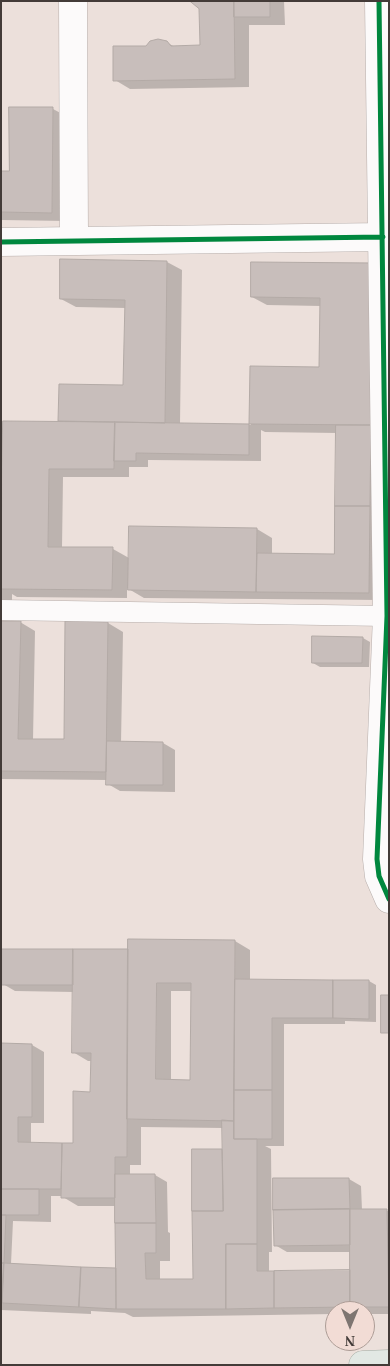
<!DOCTYPE html>
<html>
<head>
<meta charset="utf-8">
<style>
  body { margin:0 }
  #map { position:relative; width:390px; height:1366px; overflow:hidden; background:#ece0db; font-family:Georgia,serif }
  canvas { display:block }
  .frame { position:absolute; inset:0; border:2px solid #433b38; pointer-events:none }
  .north { position:absolute; left:325px; top:1301px; width:50px; height:50px; box-sizing:border-box; background:#f2dcd5; border:1px solid #ac9c96; border-radius:50%; rotate:180deg; font-size:14px; font-weight:700; line-height:20px; text-align:center; color:#433b38 }
  .north::after { content:''; display:block; margin:auto; width:18px; height:22px; background:#7e7571; clip-path:polygon(50% 0,100% 100%,50% 72%,0 100%) }
</style>
</head>
<body>
<div id="map">
<canvas width="390" height="1366"></canvas>
<div class="frame"></div>
<div class="north">N</div>
</div>
<script>
const c = document.querySelector('canvas').getContext('2d');
c.lineJoin = 'round';
function paint(path, color) {
  c.fillStyle = color;
  c.fill(path, 'evenodd');
}
function strokePath(path, color, width, dash) {
  c.strokeStyle = color;
  c.lineWidth = width;
  c.lineCap = dash ? 'butt' : 'round';
  c.setLineDash(dash || []);
  c.stroke(path);
}
paint(new Path2D(`
  M191 1H284L285 25H249V87L130 89 115 80 146 47 166 42 175 47H201V9Z
  M11 109H53L68 117 66 221 1 220V172H10Z
  M167 262 182 270 180 424 251 425V367L321 368V306L267 305 252 297 373 265 381 600 144 598 127 588V598L17 597 12 594V601H1V565L2 566 60 423V385L124 386 126 308 76 307 61 299ZM261 430 265 432 337 433 335 555 272 554V538L257 529 130 527 129 558 113 549 62 548 63 477H129V467H148V460L261 461Z
  M1 622H20L35 631 33 740 65 741 67 623H108L123 632 121 743H163L175 750V792L120 791 108 784V780L1 779Z
  M363 638 370 642 369 667H320L313 663Z
  M235 941 250 950V981H369L376 985V1022L345 1021V1024H284V1146H265L271 1149 272 1252H269V1272L351 1271V1252H287L275 1245 349 1179 361 1186 362 1210 389 1211V1314H365V1311H335V1314L133 1317 125 1313 91 1311V1314L1 1310V1045H32L44 1052V1123H31V1143L74 1144 91 1093 92 1061H88L73 1052 74 992 15 991 3 984 129 951ZM171 991H192L191 1081H171ZM141 1127 223 1128V1152L222 1151 194 1280H160V1261H170V1233L168 1232 167 1182 155 1175H130V1165H141ZM51 1196H63V1197L78 1206H117L116 1269 11 1264 13 1221 51 1222Z`), '#0003');
const building = new Path2D(`
  M190 1H234L235 79 113 81V46H146L150 41 158 39 167 41 171 46 200 45 199 9Z
  M234 1H270V17H234Z
  M9 107H53L52 213 1 212V171H9Z
  M60 259 167 261 165 423 58 421 59 384 123 385 125 300 60 299Z
  M251 262 374 263 371 425 249 424 250 366 319 367 320 298 251 297Z
  M3 421 115 422 114 469H49L48 547H113L112 590 1 589Z
  M115 422 249 424V455L136 453V461H114Z
  M336 425H371L370 506H335Z
  M335 506H370L369 593 256 592 257 553 334 554Z
  M129 526 257 528 256 592 128 590Z
  M1 621H21L18 739H64L65 621 108 622 106 772 1 771Z
  M312 636 363 637 362 663H312Z
  M107 741 163 742V785H106Z
  M128 939 235 940 234 1121 127 1119ZM157 983H191L190 1080 156 1079Z
  M2 949H73V985H2Z
  M73 949H128L127 1157H115V1198H61L62 1143H73V1091L90 1092 91 1053H72Z
  M235 979 333 980V1018H272V1090H234Z
  M333 980H369V1019L333 1018Z
  M381 995H389V1033H381Z
  M1 1043 32 1044V1117H18V1142L62 1143 61 1189H1Z
  M234 1090H272V1139H234Z
  M222 1120 234 1121V1139H257V1244H226V1309H116L115 1223H156V1253H145L146 1279H193L192 1211H223Z
  M192 1149H222L223 1211H192Z
  M115 1174H155L156 1223H115Z
  M273 1178H349L350 1209 273 1210Z
  M1 1189H39V1215H1Z
  M350 1209V1245L274 1246 273 1210Z
  M350 1209H387L389 1307H350Z
  M1 1215H6L4 1263H1Z
  M226 1244H257V1271H274V1308L226 1309Z
  M1 1263H4L2 1303H1Z
  M4 1263 81 1267 79 1307 2 1303Z
  M81 1267 116 1268V1309L79 1307Z
  M350 1270V1307L274 1308V1271Z`);
paint(building, '#c8bebb');
strokePath(building, '#b3aaa6', 1);
const service = new Path2D(`
  M1 610 387 616`);
const minor = new Path2D(`
  M73 1 74 241
  M379 1 387 616 377 859 379 876 389 899
  M1 242 383 237`);
const primary = new Path2D(`
  M363 1365 389 1364`);
strokePath(service, '#b7aeab', 21);
strokePath(minor, '#b7aeab', 29);
strokePath(primary, '#a3aba3', 29);
strokePath(service, '#fcfafa', 20);
strokePath(minor, '#fcfafa', 28);
strokePath(primary, '#e2e8e4', 28);
strokePath(new Path2D(`
  M379 1 387 616 377 859 379 876 389 899
  M1 242 383 237`), '#00873e', 5);
</script>
</body>
</html>
